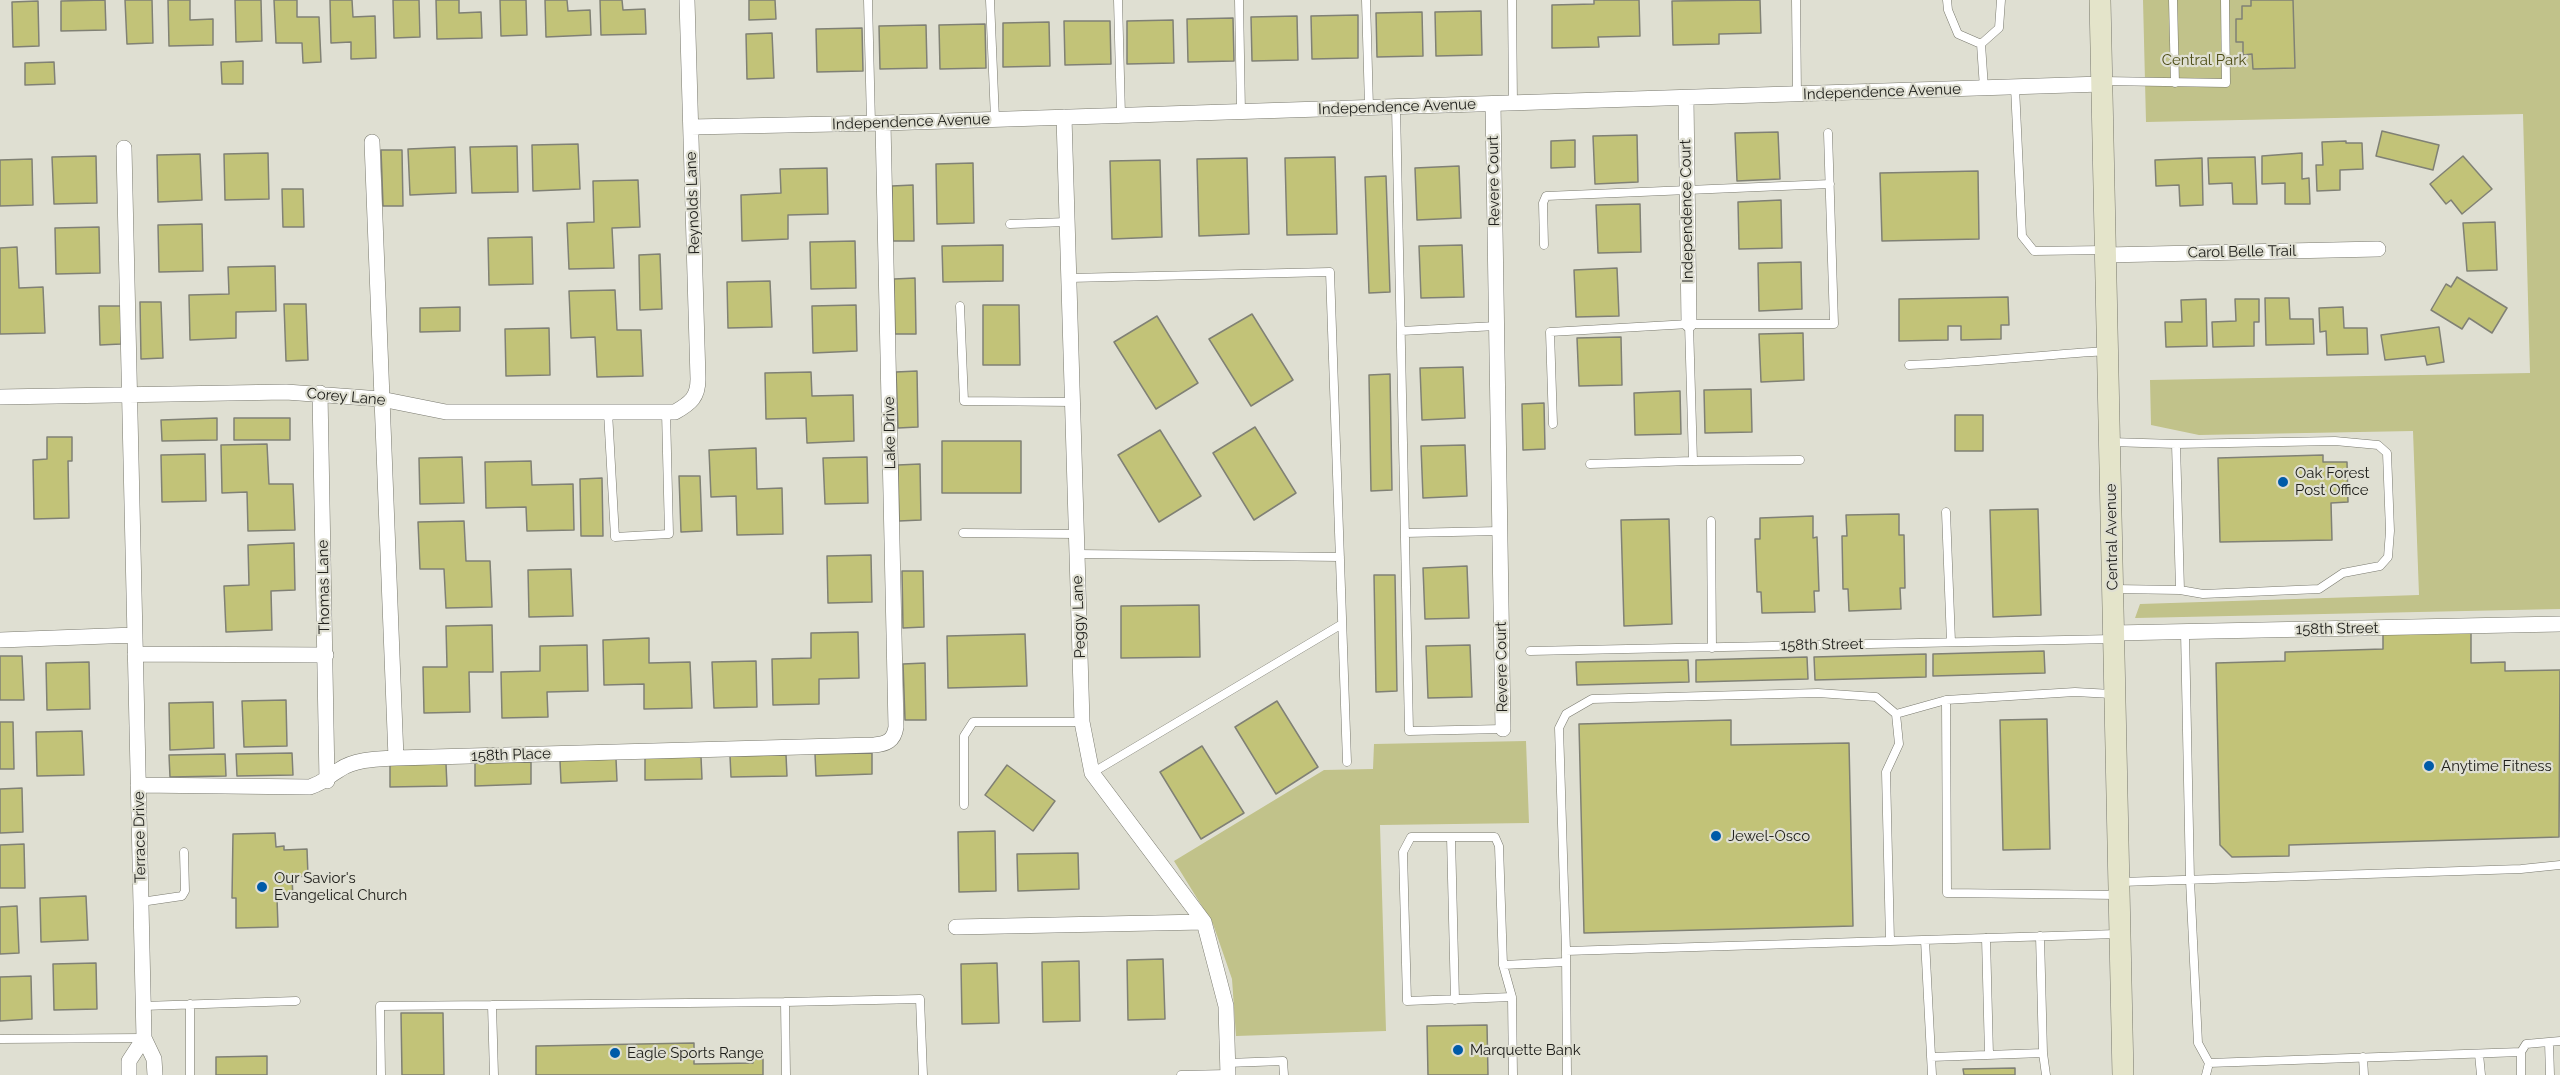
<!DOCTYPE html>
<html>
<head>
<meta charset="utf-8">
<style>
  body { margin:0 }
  canvas { display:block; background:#dfdfd2 }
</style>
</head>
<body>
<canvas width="2560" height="1075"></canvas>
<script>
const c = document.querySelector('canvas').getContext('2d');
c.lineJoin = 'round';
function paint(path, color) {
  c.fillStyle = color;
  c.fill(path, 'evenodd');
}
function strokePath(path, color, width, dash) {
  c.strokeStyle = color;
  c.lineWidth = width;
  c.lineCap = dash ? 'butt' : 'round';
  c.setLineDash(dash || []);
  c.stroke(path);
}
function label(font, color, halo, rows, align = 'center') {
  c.font = font + ' Raleway,sans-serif';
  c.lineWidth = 4.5;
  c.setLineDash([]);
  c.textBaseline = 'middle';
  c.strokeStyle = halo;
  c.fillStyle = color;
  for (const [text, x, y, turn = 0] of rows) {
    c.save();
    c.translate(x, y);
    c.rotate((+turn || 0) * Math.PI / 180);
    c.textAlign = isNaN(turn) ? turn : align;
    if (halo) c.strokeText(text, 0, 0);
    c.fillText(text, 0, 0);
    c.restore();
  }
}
paint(new Path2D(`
  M2143 0H2560V609L2135 618 2140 604 2419 595 2413 431 2199 435 2151 425 2150 380 2530 373 2523 114 2146 122Z
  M1526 741 1529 823 1380 825 1386 1031 1236 1036 1232 979 1213 924 1174 861 1324 770 1373 769 1374 744Z`), '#c1c28a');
const building = new Path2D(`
  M105 0 106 30 61 31V1Z
  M125 0H152L153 43 127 44Z
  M168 0H190V20L213 19V45L169 46Z
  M235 0H261L262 41 236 42Z
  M274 0H297V17H319L321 62 303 63 302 43H276Z
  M330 0H352L353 17 375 16 376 58 351 59V42L331 43Z
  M393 0H419L420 37 394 38Z
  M436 0H459V13L481 12 482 38 437 39Z
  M500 0H526L527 35 501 36Z
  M545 0H567L568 11 590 10 591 35 546 37Z
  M600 0H622L623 10 645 9 646 34 601 35Z
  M749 0H775L776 19 749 20Z
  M1594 0H1639L1640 36 1598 37 1599 47 1552 48V5L1594 4Z
  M1760 0 1761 33 1719 34V44L1673 45 1672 1Z
  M2251 0H2293L2295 68 2253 69 2252 54 2243 55V42H2236V19H2242V6H2251Z
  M38 1 39 46 13 47 12 2Z
  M1481 11 1482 55 1436 56 1435 12Z
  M1422 12 1423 56 1377 57 1376 13Z
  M1358 15V58L1312 59 1311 16Z
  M1297 16 1298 60 1252 61 1251 17Z
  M1233 18 1234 61 1188 62 1187 19Z
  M1173 20 1174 63 1127 64V21Z
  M1064 21H1110L1111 64 1065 65Z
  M1049 22 1050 66 1003 67V23Z
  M985 24 986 68 940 69 939 25Z
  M926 25 927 68 880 69 879 26Z
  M862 28 863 71 817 72 816 29Z
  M772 33 774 78 747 79 746 34Z
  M243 61V84H222L221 62Z
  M54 62 55 84 25 85V63Z
  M2382 131 2439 145 2433 170 2376 156Z
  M1778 132 1780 179 1737 181 1735 133Z
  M1637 135 1638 182 1595 184 1593 136Z
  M1575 140V167L1551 168V141Z
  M2346 141V143H2362L2363 169 2340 170V190L2317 191 2316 165H2323L2322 142Z
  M578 144 580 189 533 191 532 145Z
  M517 146 518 192 472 193 470 147Z
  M455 147 456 193 410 195 408 149Z
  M381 150H402L403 206H383Z
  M268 153 269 199 225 200 224 154Z
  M2302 153V179L2309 178 2310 204H2285V183L2262 184V156Z
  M200 154 202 200 158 202 157 155Z
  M96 156 97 203 54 204 52 157Z
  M2463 156 2492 189 2462 214 2451 200 2446 204 2430 184Z
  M1335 157 1337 234 1287 235 1285 158Z
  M2255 157 2257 204H2233L2232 183 2209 184 2208 158Z
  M1247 158 1249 234 1199 236 1197 159Z
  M2202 158 2203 205 2180 206 2179 185 2156 186 2155 160Z
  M32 159 33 205 0 206V160Z
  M1160 160 1162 237 1112 239 1110 161Z
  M973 163 974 223 937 224 936 164Z
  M1459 166 1461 218 1417 220 1415 168Z
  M827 168 828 214 788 215V239L742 241 741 195 781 193 780 169Z
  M1978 171 1979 239 1882 241 1880 173Z
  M1386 176 1390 292 1369 293 1365 177Z
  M638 180 640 227 612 228 614 268 569 269 567 223 594 222 593 181Z
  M913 185 914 241H893L892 186Z
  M282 189H303L304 227H283Z
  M1781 200 1782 248 1739 249 1738 202Z
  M1640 204 1641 252 1598 253 1596 205Z
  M2495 222 2497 270 2467 271 2463 223Z
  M202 224 203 271 159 272 158 225Z
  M99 227 100 273 56 274 55 228Z
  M532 237 533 284 489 285 488 238Z
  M855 241 856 288 811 289 810 242Z
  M1003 245V281L943 282 942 246Z
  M1462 245 1464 297 1421 298 1419 246Z
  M17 247 19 288 43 287 45 333 0 334V248Z
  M660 254 662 309 640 310 639 255Z
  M1801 262 1802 309 1759 311 1758 263Z
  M275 266 276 311 236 312V338L190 340 189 295 229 294 228 267Z
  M1617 268 1619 316 1576 317 1574 270Z
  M2457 277 2507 308 2492 333 2469 318 2462 329 2431 310 2446 284 2451 287Z
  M915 278 916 334H895L894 279Z
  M770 281 772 327 728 328 727 282Z
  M615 290 617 330H641L643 376 597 377 595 337 571 338 569 291Z
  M2008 297 2009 325H2001V339L1961 340V326H1948V340L1899 341V299Z
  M2265 298H2289L2290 319H2313L2314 344 2266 345Z
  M2206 299 2207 346 2166 347 2165 322H2182L2181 300Z
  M2235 299H2259V322H2254V346L2213 347 2212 322 2236 321Z
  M140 302H161L163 358 141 359Z
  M284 304H306L308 360 286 361Z
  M856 305 857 351 813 353 812 306Z
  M983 305H1019L1020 365H983Z
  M99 306H121V344L100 345Z
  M460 307V331L420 332V308Z
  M2343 307 2344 328H2367L2368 354 2327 355 2326 331 2320 332 2319 308Z
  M1252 314 1293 380 1251 406 1209 339Z
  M1157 316 1198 383 1156 409 1114 342Z
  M2439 327 2444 362 2427 365 2425 356 2385 360 2381 335Z
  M549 328 550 375 506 376 505 329Z
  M1803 333 1804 380 1761 382 1759 334Z
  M1621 337 1622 385 1579 386 1577 338Z
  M1463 367 1465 418 1422 420 1420 368Z
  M917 371 918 427 898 428 896 372Z
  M811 372 812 396 853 395 854 441 807 443 806 418 766 419 765 373Z
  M1390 374 1392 490 1371 491 1369 375Z
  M1751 389 1752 432 1705 433 1704 390Z
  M1680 391 1681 434 1635 435 1634 393Z
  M1544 403 1545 449 1523 450 1522 404Z
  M1955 415H1983V451H1955Z
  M217 418V440L162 441 161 420Z
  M234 418H290V440H234Z
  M1255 427 1296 493 1254 520 1213 453Z
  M1160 430 1201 496 1159 522 1118 455Z
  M47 437H72V461H68L69 518 34 519 33 460 47 459Z
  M942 441H1021V493H942Z
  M267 444 269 484H293L295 530 248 531 247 492 222 493 221 445Z
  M1465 445 1467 496 1423 498 1421 446Z
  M756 448 757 489 782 488 783 534 737 535 736 496 711 497 709 450Z
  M205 454 206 501 162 502 161 455Z
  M2323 455V462H2347L2348 502 2331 503 2332 540 2220 542 2218 458Z
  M462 457 464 503 420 504 419 458Z
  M867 457 868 503 825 504 823 458Z
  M531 461 532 485 573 484 574 530 527 531 526 507 486 508 485 462Z
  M920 464 921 520 899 521 898 465Z
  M679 476H700L702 531 681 532Z
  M602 478 603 536H581L580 479Z
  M2038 509 2041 615 1993 617 1990 510Z
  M1899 514V535H1904L1905 588H1900L1901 609 1849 611 1848 589H1843L1842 536H1847L1846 515Z
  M1813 516V538L1817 537 1819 591H1814L1815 612 1762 613 1761 592H1757L1755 539H1760V518Z
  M1669 519 1672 624 1624 626 1621 520Z
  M464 521 466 561H490L492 607 446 608 444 569H420L418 522Z
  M294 543 295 590 271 591 272 630 226 632 224 586 249 585 248 545Z
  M871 555 872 602 828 603 827 556Z
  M1467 566 1469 618 1425 619 1423 568Z
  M571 569 573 616 529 617 528 570Z
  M902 571H923L924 627 903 628Z
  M1374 575H1395L1397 691 1376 692Z
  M1199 605 1200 657 1121 658V606Z
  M492 625 493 672H469L470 712 424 713 423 667H447L446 626Z
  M2471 631V663L2505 662V671L2560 670 2559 837 2289 845V856L2232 857 2220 845 2216 663 2285 661V652L2383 649V633Z
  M858 632 859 678 819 679V704L773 705 772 659 811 658V633Z
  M1025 634 1027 686 948 688 947 636Z
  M649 638V663L690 662 692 708 644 709V684L604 685 603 640Z
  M587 645 588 691 547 692 548 717 502 718 501 672 540 671V646Z
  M1470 645 1472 697 1428 698 1426 646Z
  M2044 651 2045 673 1933 676V654Z
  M1926 654V677L1815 680 1814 657Z
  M0 656H22L24 700H0Z
  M1807 657 1808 679 1696 682V660Z
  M1688 660 1689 682 1577 685 1576 662Z
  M756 661 757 707 714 708 712 662Z
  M89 662 90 709 47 710 46 663Z
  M925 663 926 720H905L903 664Z
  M286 700 287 746 244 747 242 701Z
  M1277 701 1318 767 1276 794 1235 727Z
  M213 702 214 748 170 750 169 703Z
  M2047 719 2050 849 2003 850 2000 720Z
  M1731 720V745L1849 743 1853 926 1584 933 1579 724Z
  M0 722H13L14 769H0Z
  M82 731 84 775 37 776 36 732Z
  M1202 746 1244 813 1201 839 1160 772Z
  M292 753 293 775 237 776 236 754Z
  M872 753V774L816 776 815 754Z
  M225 754 226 776 170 777 169 755Z
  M786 755 787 776 731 777 730 756Z
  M701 757 702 779 645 780V758Z
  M616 759 617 781 561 783 560 761Z
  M531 762V784L475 786V763Z
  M446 764 447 786 390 787V765Z
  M1007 765 1055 801 1033 831 985 795Z
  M22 788 23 832 0 833V789Z
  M995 831 996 891 959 892 958 832Z
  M275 833 276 847 284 846V850L307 849 308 876 292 877 293 898H277L278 927 236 928V898H232L233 834Z
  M24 844 25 888H0V845Z
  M1078 853 1079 889 1018 891 1017 854Z
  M86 896 88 940 41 942 40 898Z
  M17 906 19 953 0 954V907Z
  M1163 959 1165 1019 1128 1020 1127 960Z
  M1079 961 1080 1021 1043 1022 1042 962Z
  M96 963 97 1009 54 1010 53 964Z
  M997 963 999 1023 962 1024 961 964Z
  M31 976 32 1019 0 1021V977Z
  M401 1013H443L444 1075H402Z
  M1487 1025 1488 1075H1428L1427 1026Z
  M694 1043V1064L753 1063V1059H763V1075H536V1046Z
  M267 1056V1075H216V1057Z
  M2015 1068V1075H1964L1963 1069Z`);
paint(building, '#c2c378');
strokePath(building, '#808175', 1.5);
const lane = new Path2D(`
  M868 0 871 123
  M990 0 995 119
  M1118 0 1121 115
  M1239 0 1241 112
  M1366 0 1369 107
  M1512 0 1513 103
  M1796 0 1797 94
  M1947 0 1948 10 1958 34 1981 44
  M2173 0 2175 83
  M1981 44 1999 28 2001 0
  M1981 44 1984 88
  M2103 81 2226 83 2225 0
  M2015 87 2022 236 2034 251 2105 250
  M1396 107 1409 731 1503 729
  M1010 224 1067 222
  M1544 245 1543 203 1546 196 1830 184
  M1069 278 1330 272 1347 762
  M960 306 964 401 1073 402
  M1401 331 1496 326
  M1909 365C1976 363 2041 355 2107 351
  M608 412 615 537 669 534 666 412
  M1553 424 1550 332 1689 324H1834L1828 133
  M2110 442 2176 444 2335 441 2378 445 2387 453 2390 531 2388 557 2380 566 2343 573 2319 589 2203 594 2180 590 2114 589
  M2176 444 2180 590
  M1693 461 1800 460
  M1590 464 1693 461 1689 324
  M1946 512 1951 642
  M1711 521 1712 648
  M963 533 1076 534
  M1405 533 1500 531
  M1077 554 1340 557
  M2185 632 2190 880 2198 1043 2209 1063
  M1530 651 2113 639
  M2112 694 2075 692 1946 700 1947 893 2118 895
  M1896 714 1946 700
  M1092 773 1342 624
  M964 805V736L973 722H1082
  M1411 837H1495L1499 846 1503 965 1512 997 1407 1001 1403 852Z
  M1451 837 1455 1000
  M2121 882 2521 869 2560 865
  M141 902 182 896 185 891 184 852
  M2040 936 2043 1053
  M1986 938 1989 1055
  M1925 940 1932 1075
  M1566 951 1559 728 1566 714 1592 699 1818 693 1876 697 1896 714 1899 744 1886 772 1890 941
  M1503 965 1566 962
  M1512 997 1513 1075
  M785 1002 920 999 923 1075
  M190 1004V1075
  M143 1006 296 1001
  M0 1039 143 1038
  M2549 1042 2550 1075
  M2479 1054 2481 1075
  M1931 1057 2043 1053 2046 1075
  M2363 1057 2364 1075
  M1227 1063 1283 1061 1284 1075
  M381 1075 380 1006 492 1005
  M494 1075 492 1005 785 1002 786 1075
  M1181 1075 1228 1074
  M1567 1075 1566 951 2117 934
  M2206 1075 2209 1063 2521 1052
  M2521 1075V1052L2526 1044 2560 1041`);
const street = new Path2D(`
  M1686 98 1689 324
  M1493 104 1503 729
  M1064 117 1082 722 1092 773 1204 922 1226 1006 1228 1075
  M691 127 883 123 2102 84
  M372 142 396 758
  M124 148 144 1038 154 1059 155 1075
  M2106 255 2378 249
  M320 393 327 781
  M0 397 286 392 381 399 446 412H675C691 403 698 397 698 379L687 0
  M2114 633 2560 624
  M0 640 135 635
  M135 654 326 655
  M138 785 310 787C327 781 325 778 339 770 355 759 378 759 396 758L874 745C886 744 894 741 896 727L883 123
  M956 927 1204 922
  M129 1075V1061L144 1038`);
const secondary = new Path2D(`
  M2100 0 2123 1075`);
strokePath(lane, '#79796e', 9);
strokePath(street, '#79796e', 16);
strokePath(secondary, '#79796e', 22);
strokePath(lane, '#fff', 8);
strokePath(street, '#fff', 15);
strokePath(secondary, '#e4e4ca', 21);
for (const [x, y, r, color] of [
  [2283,482,6,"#005ba8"],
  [2429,766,6,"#005ba8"],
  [1716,836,6,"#005ba8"],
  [262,887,6,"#005ba8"],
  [1458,1050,6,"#005ba8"],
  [615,1053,6,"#005ba8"]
]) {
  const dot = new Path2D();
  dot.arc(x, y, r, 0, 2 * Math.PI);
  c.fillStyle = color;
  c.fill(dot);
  strokePath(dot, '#dfdfd2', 2);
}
label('15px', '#4d4d15', '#dfdfd2', [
  ["Central Park",2204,60]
]);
label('15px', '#20201c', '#dfdfd2', [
  ["Independence Avenue",1882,92,-2],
  ["Independence Avenue",1397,107,-2],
  ["Independence Avenue",911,122,-2],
  ["Revere Court",1494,181,-91],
  ["Reynolds Lane",693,203,-92],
  ["Independence Court",1687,211,-91],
  ["Carol Belle Trail",2242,252,-1],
  ["Corey Lane",346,397,5],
  ["Lake Drive",890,433,-91],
  ["Central Avenue",2112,537,-91],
  ["Thomas Lane",324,587,-91],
  ["Peggy Lane",1079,617,-92],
  ["158th Street",2337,629,-1],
  ["158th Street",1822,645,-1],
  ["Revere Court",1502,667,-91],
  ["158th Place",511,755,-2],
  ["Terrace Drive",140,837,-91]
]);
label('15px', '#20201c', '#dfdfd2', [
  ["Oak Forest",2295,473],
  ["Post Office",2295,490],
  ["Anytime Fitness",2441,766],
  ["Jewel-Osco",1728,836],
  ["Our Savior's",274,878],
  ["Evangelical Church",274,895],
  ["Marquette Bank",1470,1050],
  ["Eagle Sports Range",627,1053]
], 'left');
</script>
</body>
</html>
